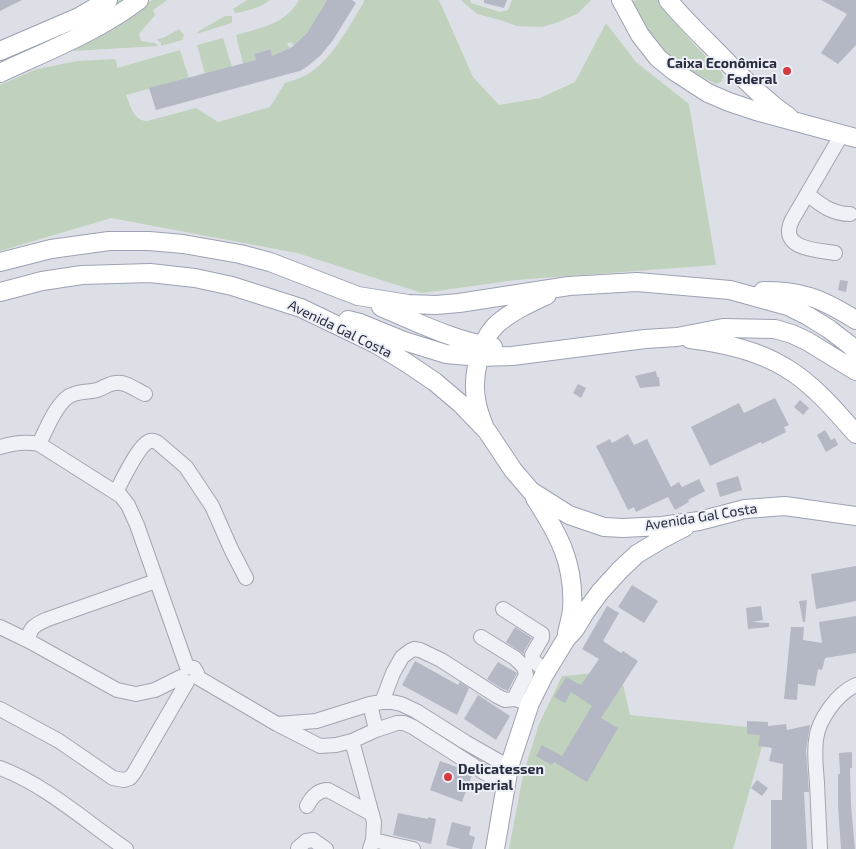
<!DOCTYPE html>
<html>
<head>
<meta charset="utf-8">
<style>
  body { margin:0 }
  canvas { display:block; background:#dddfe7 }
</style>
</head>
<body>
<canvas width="856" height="849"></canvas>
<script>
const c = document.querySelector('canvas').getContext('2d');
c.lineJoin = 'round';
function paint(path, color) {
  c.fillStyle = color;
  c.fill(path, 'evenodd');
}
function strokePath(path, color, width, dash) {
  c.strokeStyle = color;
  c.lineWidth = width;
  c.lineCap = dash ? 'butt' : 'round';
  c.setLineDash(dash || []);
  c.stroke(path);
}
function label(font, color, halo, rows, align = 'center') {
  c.font = font + ' "Exo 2",sans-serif';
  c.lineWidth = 4;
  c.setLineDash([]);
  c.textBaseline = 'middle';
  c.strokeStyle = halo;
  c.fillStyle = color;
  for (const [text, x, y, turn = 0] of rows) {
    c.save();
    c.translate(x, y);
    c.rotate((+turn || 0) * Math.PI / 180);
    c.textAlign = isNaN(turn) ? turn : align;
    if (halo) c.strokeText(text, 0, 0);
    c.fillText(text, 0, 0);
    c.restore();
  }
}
paint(new Path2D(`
  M116 0H127L108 13 0 66V55Z
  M152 0H167L153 10 155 15 139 34 141 41 155 43 159 46 72 51 114 29Z
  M247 0H270C260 8 248 11 235 13L233 9Z
  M299 0H327L307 33 294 45 290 42 287 44 290 48 272 56 269 49 254 54 256 60 243 64 236 35C260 28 286 24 299 0Z
  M364 0H439L473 77 499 105 540 98 575 82 606 23 636 62 689 104 716 265 516 280 422 293 297 253 111 218 0 251V85L37 69 77 61 115 59 117 64V68L180 50 189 78 126 95C130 105 134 121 147 121L196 108 218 122 270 107 285 83C290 81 296 80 300 78 329 66 347 29 363 4Z
  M461 0H470L471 3 500 12 508 10 512 0H591L577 14 556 23 542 27 517 26 500 20 477 14Z
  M639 0H658C677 27 699 50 722 73L723 77 721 82 716 84 676 63 661 52 628 2Z
  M225 16H232V23L196 34 199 31Z
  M179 29 184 35 182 40 161 46V43L157 40 158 39 165 37Z
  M223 38 232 67 205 74 197 45Z
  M620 671 630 715 767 729 733 849H509L523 775 539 724 562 676Z`), '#c0d2bd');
paint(new Path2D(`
  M0 0H22L0 11Z
  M327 0H352L356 3 333 40 321 55 308 66 300 71 292 73 156 110 149 88 256 60 254 54 270 49 272 56 281 52 292 47 307 33Z
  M484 0H507L504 8 484 3Z
  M821 0H856V45L838 64 821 53 847 14Z
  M840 280 848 281 846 292 838 290Z
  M656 371 657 377H659L660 386 640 388 635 376Z
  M578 384 586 388 581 398 573 393Z
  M775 398 789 425 784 427 786 432 762 444 761 442 710 466 691 427 739 403 744 413Z
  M800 400 809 408 803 415 794 407Z
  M825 430 831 440 835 438 838 445 826 452 817 435Z
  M628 434 634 445 647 439 671 487 679 482 682 487 699 479 705 491 688 500 689 502 675 510 668 497 636 512 634 507 628 510 596 446 610 439 612 443Z
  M738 476 742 490 720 497 716 483Z
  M856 566V601L816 609 811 574Z
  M632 585 658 601 644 623 618 607Z
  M807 600 805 622H803L799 601Z
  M607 606 619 613 603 641 621 653 623 651 638 661 601 718 618 728 587 782 554 762 552 765 536 756 542 745 562 756 592 706 571 692 565 703 554 697 566 677 581 685 599 659 582 649Z
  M761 606 763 620 752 622 769 623V627L748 629 746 608Z
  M856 616V653L825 658 822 670 818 669 815 686 798 684 797 700 784 699 791 627H804L803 640 822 643 819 622Z
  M515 627 532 638 524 651V654L506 642Z
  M415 661 458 685 460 682 469 688 457 715 402 685Z
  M498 662 517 673 508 691 501 688 487 679Z
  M478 695 510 716 496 740 464 719Z
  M747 721 768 722V726L786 724 787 730 810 725 806 750 809 792H804L807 849H771V800H782L783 764 769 761 772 748 758 746 760 735 747 734Z
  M852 752V768H850L851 805 855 849H841L838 806V774H840L839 753Z
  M440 761 465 770 472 775 462 802 430 790Z
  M757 780 768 788 762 796 751 788Z
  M398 813 428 819V817L436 819 431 844 393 835Z
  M452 822 471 827 469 835 475 837 472 849H461L446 845Z`), '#b4b8c4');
const minor = new Path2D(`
  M807 194C821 205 832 214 850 214
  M835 253C816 250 778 249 792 220L842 134
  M39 444C46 430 58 398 74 394 82 391 90 392 97 390 104 388 109 383 116 383 125 381 136 390 145 394
  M0 447C13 443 25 441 39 444L121 496 128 505 137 525 187 667
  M116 492C122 481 139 444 150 441 154 440 154 441 158 443L186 467 212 506 231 549 246 578
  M503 609 542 634V638L532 655C532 663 541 666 547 671
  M0 627 29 641 117 690 136 694 155 690 181 677
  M481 637 515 658 524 667 526 675 514 699 522 701
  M29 641C28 627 37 624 48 619L156 581
  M187 667 194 668 197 673V677L277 724 320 746 336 745 352 741 376 730 397 723H404L413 727 485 773 506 784
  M382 702 393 673 402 657 410 651 414 649 420 650 441 660 497 696 505 700 514 699
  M370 704 376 730
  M0 709 59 741 113 778 124 780 130 778 134 773 187 682
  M278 724 316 721 370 704 382 702H392L401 704 416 711 465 742 509 767
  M352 741 374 822 373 840 370 849
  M0 768C46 785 85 821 126 849
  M307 806C311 798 318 790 328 790L372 814
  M373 840 413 849
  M298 848 306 841 313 840 326 849
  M820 849C819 827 818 805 817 783 816 768 814 754 816 740 818 719 838 693 856 685`);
const major = new Path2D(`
  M621 0 640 35 658 58 674 71 708 93 729 102 756 111 856 138
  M668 0C687 23 709 43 729 64 748 83 767 102 789 117
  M0 51 79 17 108 0
  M0 73C47 51 97 32 139 0
  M0 262 51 249 109 241H149L183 244 240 254 270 262 358 296 408 304 436 305 459 303 569 286 637 282 730 290 788 306 808 316 829 329 851 346 856 352
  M763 291C777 291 793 292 806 296 821 299 843 312 856 320
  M0 292 42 281 82 275 150 273 195 278 232 286 301 308 376 344 407 363 435 382 461 404 487 431 513 470 531 491 569 515 604 527 623 528 662 526 699 521 745 509 785 506 856 516
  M381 307C416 322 455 341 493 347
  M348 320 360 323 404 341 446 354 480 357 512 356 645 339 677 337 723 328 775 329 792 334 807 341 856 371
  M690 339C723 343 757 350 786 368 813 384 835 410 856 434
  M484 426C481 418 478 411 477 404 471 380 479 341 497 324 512 311 530 303 547 295
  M535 498C559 535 575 564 572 610 571 617 569 625 567 633
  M495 849 509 767 530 703 544 675 566 639 575 629 586 611 600 592 620 570 637 554 662 539 685 527`);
strokePath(minor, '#a2a5b1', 16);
strokePath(major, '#9ca2b3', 20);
strokePath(minor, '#eff1f6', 14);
strokePath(major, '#fff', 18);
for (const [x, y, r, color] of [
  [787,71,5,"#d33b3f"],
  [448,777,5,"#d33b3f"]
]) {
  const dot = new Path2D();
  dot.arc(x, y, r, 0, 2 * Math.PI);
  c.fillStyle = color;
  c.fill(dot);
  strokePath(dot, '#eceff5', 2);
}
label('bold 14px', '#262b3e', '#eceff5', [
  ["Caixa Econômica",777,63],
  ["Federal",777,79],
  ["Delicatessen",458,769,"left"],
  ["Imperial",458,785,"left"]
], 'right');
label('14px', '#262b3e', '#eceff5', [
  ["Avenida Gal Costa",340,329,26],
  ["Avenida Gal Costa",701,517,-9]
]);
</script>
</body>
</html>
